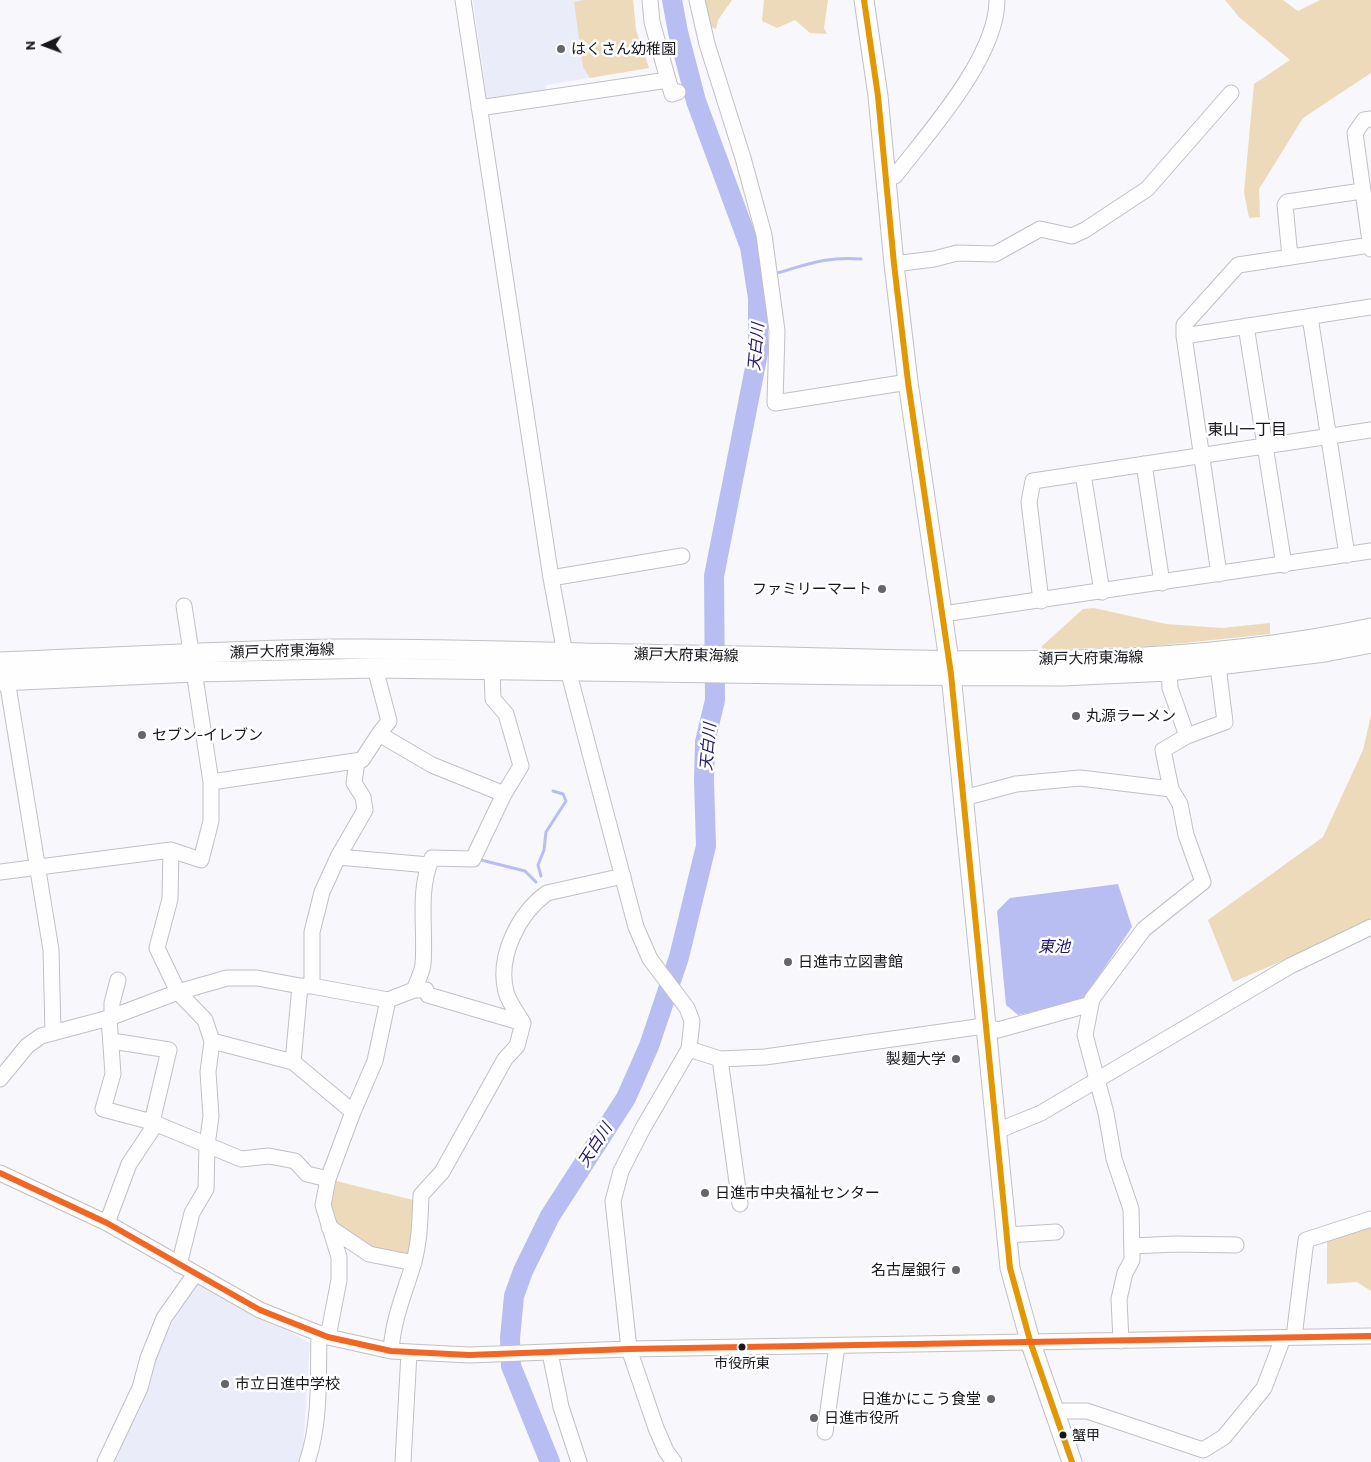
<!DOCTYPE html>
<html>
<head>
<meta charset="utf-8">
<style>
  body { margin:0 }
  #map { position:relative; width:1371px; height:1462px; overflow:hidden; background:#f7f7fc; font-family:Barlow,sans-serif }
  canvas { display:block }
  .north { position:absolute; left:20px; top:20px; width:50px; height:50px; -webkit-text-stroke:4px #fff; paint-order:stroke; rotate:268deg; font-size:14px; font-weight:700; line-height:20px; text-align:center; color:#17181d }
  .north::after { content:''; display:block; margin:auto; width:18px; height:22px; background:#17181d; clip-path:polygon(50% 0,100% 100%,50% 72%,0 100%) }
</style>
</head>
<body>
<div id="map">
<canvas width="1371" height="1462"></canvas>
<div class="north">N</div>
</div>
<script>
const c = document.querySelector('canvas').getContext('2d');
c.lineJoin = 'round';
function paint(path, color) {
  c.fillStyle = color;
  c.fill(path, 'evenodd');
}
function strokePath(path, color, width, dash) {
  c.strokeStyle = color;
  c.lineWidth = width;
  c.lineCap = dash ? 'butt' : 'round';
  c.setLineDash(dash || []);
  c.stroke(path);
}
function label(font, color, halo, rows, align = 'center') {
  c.font = font + ' Barlow,"Noto Sans JP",sans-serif';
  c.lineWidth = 5;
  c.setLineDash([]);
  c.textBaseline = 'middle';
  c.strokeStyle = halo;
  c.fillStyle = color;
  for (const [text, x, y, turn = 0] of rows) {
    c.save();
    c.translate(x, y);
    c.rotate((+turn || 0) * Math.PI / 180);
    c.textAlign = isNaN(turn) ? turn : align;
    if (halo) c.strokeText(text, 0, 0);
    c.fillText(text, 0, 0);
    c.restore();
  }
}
paint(new Path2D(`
  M473 0H633L636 30 649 68 546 85 547 92 487 101Z
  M196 1280 310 1343 303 1449 299 1462H111L146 1370Z`), '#ebecf9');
paint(new Path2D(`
  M584 0H633L636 30 649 68 590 78 583 67 574 2Z
  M704 0H732L718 20 716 29 711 27Z
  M764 0H828L824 28 827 34 810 33 795 20 777 28 762 21Z
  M1225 0H1283L1298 11 1320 0H1371V73L1303 118 1259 189 1260 217 1249 218 1244 192 1254 84 1290 60 1239 17Z
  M1094 608 1166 624 1222 628 1270 623V634L1155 646 1045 650 1041 647 1083 609Z
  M1371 715V918L1343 935 1233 982 1208 920 1323 837 1363 750Z
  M336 1181 413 1200 414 1229 409 1254C388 1262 352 1236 334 1225L330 1205Z
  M1371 1225V1291L1357 1282 1327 1284V1239Z`), '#eddabb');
paint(new Path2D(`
  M1118 884 1132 927 1082 1001 1018 1015 1006 1005 997 911 1010 898Z`), '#b8bef2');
strokePath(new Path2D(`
  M774 274C806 265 827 256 861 259
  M755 279 766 276
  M481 860 525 871 536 882
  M541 876 538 865 544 850 546 832 566 801 563 794 553 791`), '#b8bef2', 3);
strokePath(new Path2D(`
  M550 1462 511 1366 510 1338 514 1296 523 1271 550 1216 626 1098 649 1046 679 957 706 846 704 781 705 742 715 700 714 576 758 353V298L750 247 696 101 678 32 672 0`), '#b8bef2', 20);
const minor = new Path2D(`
  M463 0 551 578 568 670 636 927 650 959 687 1008 692 1021 689 1049 643 1128 621 1171 613 1201 629 1349 656 1428 666 1451 674 1462
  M650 0 652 22 672 94 678 92
  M697 0 707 44 743 158 764 235 777 331 775 403 908 382
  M479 108 668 80
  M1371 119 1364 120 1355 133 1371 249
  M887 178 895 176C929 132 997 57 997 0
  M1290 257 1285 205 1287 202 1362 191
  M894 264 934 259 957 253 995 254 1040 229 1072 236 1085 230 1147 189 1231 93
  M1310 317 1347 555
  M1246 326 1284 565
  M1184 336 1371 307
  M1144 464 1162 583
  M1083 474 1102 592
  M1219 574 1184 336V325L1238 265 1371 245
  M551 578 682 556
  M1041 601 1029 502 1033 481 1371 430
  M943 614 1371 551
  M375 668 389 721 379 734 432 765 504 794
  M1169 671 1170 688 1187 736
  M7 680 51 950 53 1032
  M211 782 362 760 379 734
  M1171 789 1163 750 1187 736 1225 722 1218 666
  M964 798 1016 784 1080 778 1171 789 1180 804 1186 835 1203 882 1144 929 1092 999 1085 1035 1106 1113 1114 1159 1131 1209 1132 1260 1125 1273 1119 1299 1121 1341
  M171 850 170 899 157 948 178 992 205 1020 212 1041 208 1072 211 1116 207 1145 206 1189 192 1213 179 1265
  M338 857 429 865
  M0 872 171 850 201 860 211 821V782L184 606
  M312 986V932L322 892 338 857 365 810 363 797 354 783 357 761
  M414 990C417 982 422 973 423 964 426 930 417 890 432 858L473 859 504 794 521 766 506 714 493 699 492 669
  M112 1017V1003L118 980
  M109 1018 113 1074 103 1109 152 1122 241 1159 269 1156 295 1161 307 1174 328 1179
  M112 1041 169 1050 152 1122
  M212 1041 293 1062 353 1112
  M689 1049 720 1059 765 1057 984 1026 998 1030 1091 1004
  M720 1059 740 1204
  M293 1062 300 986
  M0 1079 27 1046 41 1036 109 1018 178 992 227 978H257L300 986H312L388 1000
  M997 1131 1041 1113 1290 966 1371 927
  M0 1173 107 1223 260 1310 328 1337 391 1351 469 1355 629 1349 1371 1336
  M107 1223 129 1164 155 1125
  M329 1227 369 1254 414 1263
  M1007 1235 1056 1232
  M1133 1246 1175 1244 1236 1245
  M328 1337 339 1280V1257L323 1205 328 1179 353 1112 375 1061 388 1000 414 990H426L428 995 523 1023
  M1294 1337 1306 1240 1371 1219
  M391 1351C393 1319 404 1295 413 1265 420 1241 420 1219 421 1195L442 1172 505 1059 517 1046 523 1023C518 1014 509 1003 506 992 497 957 518 914 547 893L623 876
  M550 1353 561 1407 579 1462
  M1054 1411H1087L1203 1450 1224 1437 1264 1388 1283 1338
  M825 1432 837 1346
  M105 1462 140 1388 148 1358 164 1318 195 1274
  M307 1462C321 1422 318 1375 319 1333
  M403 1462 409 1353`);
const major = new Path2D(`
  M864 0 878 96 894 264 908 382 951 674 1010 1268 1031 1344 1072 1462
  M0 662C113 658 225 650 338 649 455 648 573 654 690 655 916 658 1148 676 1371 628
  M0 681 195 672 375 668 860 675 1062 676 1169 671 1325 652 1371 643`);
strokePath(minor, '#c0c1c6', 17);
strokePath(major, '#c0c1c6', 21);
strokePath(minor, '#fefeff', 15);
strokePath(major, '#fefeff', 19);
strokePath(new Path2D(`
  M864 0 878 96 894 264 908 382 951 674 1010 1268 1031 1344 1072 1462`), '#e19803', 6);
strokePath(new Path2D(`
  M0 1173 107 1223 260 1310 328 1337 391 1351 469 1355 629 1349 1371 1336`), '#f26522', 6);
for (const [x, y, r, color] of [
  [561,49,5,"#65666b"],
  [882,589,5,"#65666b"],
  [1076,716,5,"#65666b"],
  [142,735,5,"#65666b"],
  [788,962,5,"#65666b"],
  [956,1059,5,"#65666b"],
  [705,1193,5,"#65666b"],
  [956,1270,5,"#65666b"],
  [742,1347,4.5,"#17181d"],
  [225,1384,5,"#65666b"],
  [991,1399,5,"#65666b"],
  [814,1418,5,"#65666b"],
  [1063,1435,4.5,"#17181d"]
]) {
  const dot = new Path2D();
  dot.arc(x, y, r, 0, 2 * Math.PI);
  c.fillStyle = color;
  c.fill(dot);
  strokePath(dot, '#fff', 2);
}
label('14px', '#17181d', '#fff', [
  ["市役所東",742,1363],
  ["蟹甲",1072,1435,"left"]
]);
label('15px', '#17181d', '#fff', [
  ["はくさん幼稚園",571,49],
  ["ファミリーマート",872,589,"right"],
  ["丸源ラーメン",1086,716],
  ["セブン-イレブン",152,735],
  ["日進市立図書館",798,962],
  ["製麺大学",946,1059,"right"],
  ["日進市中央福祉センター",715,1193],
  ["名古屋銀行",946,1270,"right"],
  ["市立日進中学校",235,1384],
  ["日進かにこう食堂",981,1399,"right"],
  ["日進市役所",824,1418]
], 'left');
label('15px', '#17181d', '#fff', [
  ["瀬戸大府東海線",282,651,-2],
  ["瀬戸大府東海線",686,655,1],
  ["瀬戸大府東海線",1091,658,-1]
]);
label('italic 16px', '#1f1768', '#fff', [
  ["天白川",756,347,-85],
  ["天白川",708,747,-85],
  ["東池",1054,947],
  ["天白川",595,1145,-57]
]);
label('16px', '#17181d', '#fff', [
  ["東山一丁目",1247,430]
]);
</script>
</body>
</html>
